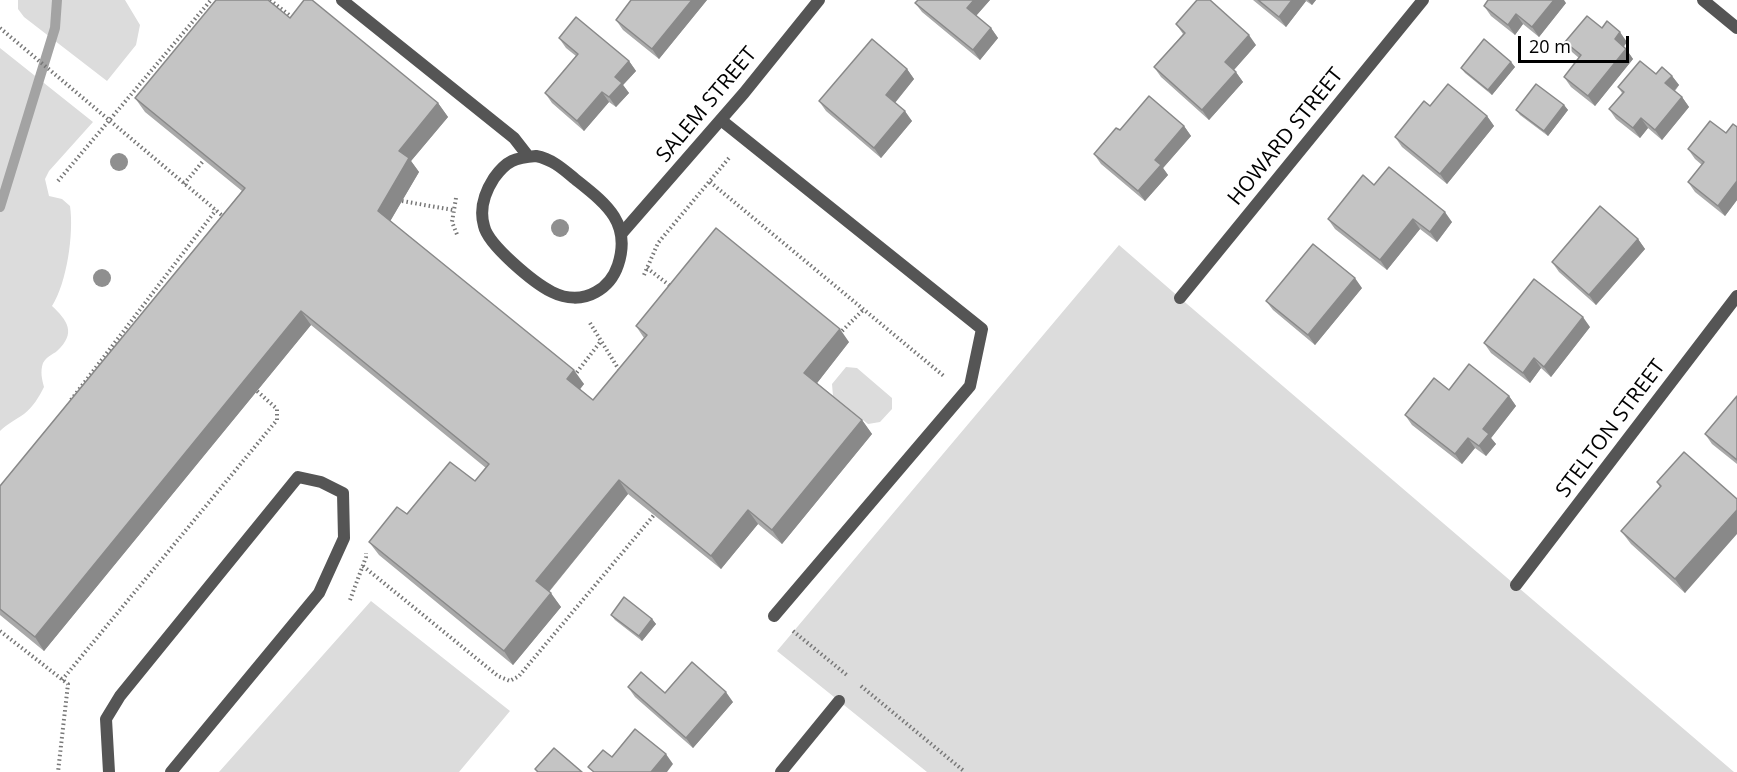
<!DOCTYPE html>
<html>
<head>
<meta charset="utf-8">
<style>
  body { margin:0 }
  #map { position:relative; width:1737px; height:772px; overflow:hidden; background:#fff; font-family:"Open Sans",sans-serif }
  canvas { display:block }
  .scale { position:absolute; left:1518px; top:36px; width:111px; height:27px; box-sizing:border-box; border:3px solid #000; border-top:0; padding-left:8px; font-size:18px; line-height:21px; white-space:nowrap; color:#000; -webkit-text-stroke:4px #fff; paint-order:stroke }
</style>
</head>
<body>
<div id="map">
<canvas width="1737" height="772"></canvas>
<div class="scale">20 m</div>
</div>
<script>
const c = document.querySelector('canvas').getContext('2d');
c.lineJoin = 'round';
function paint(path, color) {
  c.fillStyle = color;
  c.fill(path, 'evenodd');
}
function strokePath(path, color, width, dash) {
  c.strokeStyle = color;
  c.lineWidth = width;
  c.lineCap = dash ? 'butt' : 'round';
  c.setLineDash(dash || []);
  c.stroke(path);
}
function label(font, color, halo, rows, align = 'center') {
  c.font = font + ' "Open Sans",sans-serif';
  c.lineWidth = 6;
  c.setLineDash([]);
  c.textBaseline = 'middle';
  c.strokeStyle = halo;
  c.fillStyle = color;
  for (const [text, x, y, turn = 0] of rows) {
    c.save();
    c.translate(x, y);
    c.rotate((+turn || 0) * Math.PI / 180);
    c.textAlign = isNaN(turn) ? turn : align;
    if (halo) c.strokeText(text, 0, 0);
    c.fillText(text, 0, 0);
    c.restore();
  }
}
paint(new Path2D(`
  M18 0H125L140 25 136 45 107 81 24 17 18 9Z
  M0 48 93 122 49 171 45 179 49 196 62 199 70 206C74 233 67 283 52 306 67 320 77 333 57 351 52 355 47 356 43 363 40 372 42 379 44 387 39 397 33 407 24 414 15 420 7 424 0 431Z
  M1119 245 1180 298 1734 772H927L777 651Z
  M846 367 857 368 892 398V409L880 422 868 424 833 396 832 384Z
  M371 601 510 711 459 772H219Z`), '#dcdcdc');
strokePath(new Path2D(`
  M0 207 55 28 57 0`), '#a3a3a3', 10);
strokePath(new Path2D(`
  M270 0 293 18
  M0 28 224 217
  M58 181 211 0
  M710 182 945 377
  M184 184 204 160
  M456 198 452 222 458 237
  M402 201 453 210
  M647 268 673 288
  M644 275 658 243 729 158
  M590 323 621 373
  M839 334 864 309
  M574 376 601 341
  M71 400 216 210
  M363 566 498 676 510 681 519 676 654 515
  M350 600 366 557V553
  M0 631 68 684 58 772
  M793 631 848 676
  M62 680 277 420V409L257 391
  M861 686 965 772`), '#777', 4, [1.5, 3]);
strokePath(new Path2D(`
  M342 0 514 138 528 156
  M721 120 982 329 970 386 774 616
  M536 156C552 159 563 169 575 179 605 203 632 222 618 265 614 277 607 286 596 292 582 300 566 299 552 292 534 283 488 245 484 226 479 209 485 192 494 178 507 160 515 158 536 156Z
  M109 772 106 719 120 696 298 477 321 482 343 493 344 538 319 593 171 772`), '#555', 12);
strokePath(new Path2D(`
  M1703 0 1737 28
  M622 233 744 93 819 0
  M1180 298 1423 0
  M1516 585 1737 296
  M781 772 839 701`), '#555', 12);
c.fillStyle = '#8f8f8f';
for (const [x, y] of [
  [119,162],
  [560,228],
  [102,278]
]) {
  c.beginPath();
  c.arc(x, y, 9, 0, 2 * Math.PI);
  c.fill();
}
paint(new Path2D(`
  M630 0H707L659 59 623 30 616 20 631 1Z
  M918 0H990L976 16 991 28 998 38 980 60 922 12 915 3Z
  M1253 0H1316L1312 5 1306 1 1286 27Z
  M1566 3 1539 37 1523 24 1515 35 1491 16 1484 6Z
  M290 18 438 103 448 117 411 161 419 172 390 221 584 384 580 389 593 400 644 338 636 326 849 342 817 383 862 420 872 434 782 544 758 524 721 569 628 494 549 592 561 607 513 665 379 555 369 542 407 514 475 481 486 468 311 325 44 651 0 615V486L242 191 145 112 135 98Z
  M1176 24 1256 45 1234 70 1243 82 1209 120 1161 77 1154 67 1183 34Z
  M1602 28 1627 42 1624 46 1633 59 1595 106 1571 87 1564 77 1579 58 1572 52 1565 42Z
  M559 38 629 61 636 71 623 85 629 93 616 107 609 102 584 131 552 103 545 93 576 56 566 48Z
  M1511 62 1515 67 1492 95 1465 73 1461 68Z
  M907 69 914 79 895 103 912 121 881 158 826 111 819 101Z
  M1656 74 1672 76 1679 85 1675 91 1682 97 1689 107 1662 140 1648 128 1640 138 1616 119 1609 109 1622 93 1618 87Z
  M1564 105 1568 110 1548 136 1520 115 1516 110Z
  M1430 106 1487 116 1494 126 1447 184 1402 147 1395 137Z
  M1184 126 1191 136 1163 168 1168 175 1145 201 1101 164 1094 154 1120 130Z
  M1737 127V200L1725 216 1695 192 1688 182 1702 165 1695 159 1688 149 1726 133Z
  M1374 185 1452 222 1437 242 1420 229 1387 270 1335 229 1328 219Z
  M1638 239 1645 249 1596 305 1559 272 1552 262Z
  M1362 288 1315 345 1273 310 1266 301Z
  M1590 327 1551 377 1541 368 1530 383 1491 353 1484 343Z
  M1449 390 1509 396 1516 406 1491 438 1496 444 1486 456 1475 448 1462 464 1412 425 1405 415Z
  M1737 396V464L1712 444 1705 434Z
  M1657 482 1737 499 1685 593 1631 544 1621 531 1660 487Z
  M611 615 652 619 656 624 642 641 615 620Z
  M628 687 665 693 733 702 693 748 635 697Z`), '#a9a9a9');
paint(new Path2D(`
  M692 0H707L659 59 652 49Z
  M974 0H990L974 18 967 8Z
  M1292 0H1305L1306 1 1286 27 1279 17Z
  M1308 0H1316L1312 5Z
  M1554 0H1564L1566 3 1539 37 1532 27Z
  M1516 14 1523 24 1515 35 1508 25Z
  M991 28 998 38 980 60 973 50Z
  M1620 32 1627 42 1622 49 1615 39Z
  M1249 35 1256 45 1232 72 1225 62Z
  M1626 49 1633 59 1595 106 1588 96Z
  M629 61 636 71 623 85 629 93 616 107 609 97 615 77Z
  M1511 62 1515 67 1492 95 1488 90Z
  M907 69 914 79 893 105 886 95Z
  M1236 72 1243 82 1209 120 1202 110Z
  M1672 76 1679 85 1672 93 1665 83Z
  M602 92 609 102 584 131 577 121Z
  M1682 97 1689 107 1662 140 1655 130Z
  M438 103 448 117 411 161 419 172 388 225 378 211 399 151Z
  M1564 105 1568 110 1548 136 1544 131Z
  M905 111 912 121 881 158 874 148Z
  M1487 116 1494 126 1447 184 1440 174Z
  M1641 118 1648 128 1640 138 1633 128Z
  M1184 126 1191 136 1163 168 1168 175 1145 201 1138 191 1155 160Z
  M1737 181V200L1725 216 1718 206Z
  M1445 212 1452 222 1437 242 1430 232Z
  M1413 219 1420 229 1387 270 1380 260Z
  M1638 239 1645 249 1596 305 1589 295Z
  M1355 278 1362 288 1315 345 1308 335Z
  M301 311 311 325 44 651 35 637Z
  M1583 317 1590 327 1551 377 1544 367Z
  M840 329 849 342 814 387 804 373Z
  M1534 358 1541 368 1530 383 1523 373Z
  M574 370 584 384 577 393 567 379Z
  M1509 396 1516 406 1491 438 1496 444 1486 456 1479 446 1483 429Z
  M862 420 872 434 782 544 772 530Z
  M1468 438 1475 448 1462 464 1455 454Z
  M619 480 628 494 546 595 536 581Z
  M748 510 758 524 721 569 711 556Z
  M1737 510V534L1685 593 1675 579Z
  M551 593 561 607 513 665 504 651Z
  M652 619 656 624 642 641 639 636Z
  M726 692 733 702 693 748 686 738Z
  M666 754 673 764 667 772H651Z`), '#898989');
const building = new Path2D(`
  M216 0H268L290 18 304 0H312L438 103 399 151 409 158 378 211 574 370 567 379 593 400 647 335 636 326 716 228 840 329 804 373 862 420 772 530 748 510 711 556 619 480 536 581 551 593 504 651 369 542 397 507 407 514 450 462 475 481 489 464 301 311 35 637 0 609V486L245 188 135 98Z
  M631 0H692L652 49 616 20Z
  M918 0H974L967 8 991 28 973 50 915 3Z
  M1197 0H1210L1249 35 1225 62 1236 72 1202 110 1154 67 1185 33 1176 24Z
  M1258 0H1292L1279 17Z
  M1488 0H1554L1532 27 1516 14 1508 25 1484 6Z
  M1587 16 1602 28 1607 21 1620 32 1615 39 1626 49 1588 96 1564 77 1581 55 1565 42Z
  M576 17 629 61 615 77 622 83 609 97 602 92 577 121 545 93 578 54 559 38Z
  M872 39 907 69 886 95 905 111 874 148 819 101Z
  M1484 39 1511 62 1488 90 1461 68Z
  M1640 61 1656 74 1662 67 1672 76 1665 83 1682 97 1655 130 1641 118 1633 128 1609 109 1624 92 1618 87Z
  M1448 84 1487 116 1440 174 1395 137 1424 101 1430 106Z
  M1536 84 1564 105 1544 131 1516 110Z
  M1149 96 1184 126 1155 160 1161 165 1138 191 1094 154 1116 128 1120 130Z
  M1710 121 1726 133 1733 124 1737 127V181L1718 206 1688 182 1704 162 1688 149Z
  M1389 167 1445 212 1430 232 1413 219 1380 260 1328 219 1363 175 1374 185Z
  M1600 206 1638 239 1589 295 1552 262Z
  M1313 244 1355 278 1308 335 1266 301Z
  M1534 279 1583 317 1544 367 1534 358 1523 373 1484 343Z
  M1469 364 1509 396 1483 429 1489 434 1479 446 1468 438 1455 454 1405 415 1434 378 1449 390Z
  M1737 396V460L1705 434Z
  M1684 452 1737 499V510L1675 579 1621 531 1661 486 1657 482Z
  M624 597 652 619 639 636 611 615Z
  M692 662 726 692 686 738 628 687 641 672 665 693Z
  M635 729 666 754 651 772H594L588 767 603 750 612 757Z
  M554 748 582 772H538L535 769Z`);
paint(building, '#c4c4c4');
strokePath(building, '#898989', 1.5);
label('21px', '#000', '#fff', [
  ["SALEM STREET",707,105,-50],
  ["HOWARD STREET",1286,137,-51],
  ["STELTON STREET",1611,429,-53]
]);
</script>
</body>
</html>
